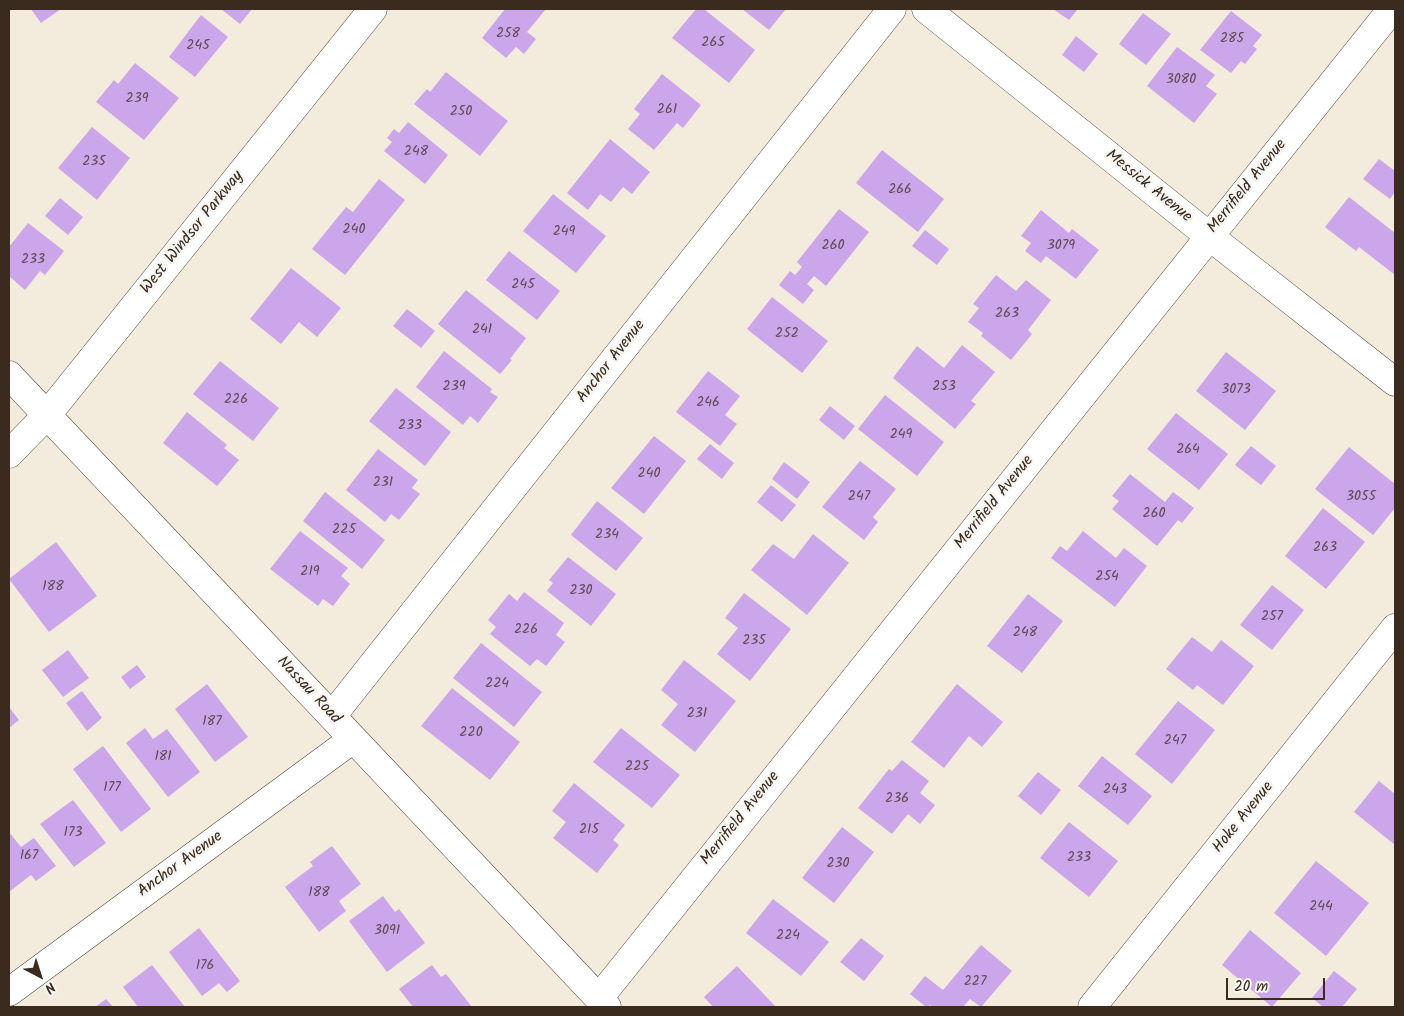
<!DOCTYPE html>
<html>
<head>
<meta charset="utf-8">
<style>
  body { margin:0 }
  #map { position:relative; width:1404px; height:1016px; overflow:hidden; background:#f3ebdb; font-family:Kalam,sans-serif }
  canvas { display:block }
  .frame { position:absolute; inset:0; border:10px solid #3b2a1e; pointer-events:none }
  .north { position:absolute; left:15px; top:951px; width:50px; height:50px; -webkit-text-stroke:4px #f6f6f2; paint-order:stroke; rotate:140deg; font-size:14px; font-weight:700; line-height:20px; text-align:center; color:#3b2a1e }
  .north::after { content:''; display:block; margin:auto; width:18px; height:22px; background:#3b2a1e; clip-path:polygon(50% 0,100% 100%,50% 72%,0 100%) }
  .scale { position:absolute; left:1226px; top:978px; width:99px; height:22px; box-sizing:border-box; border:2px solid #3b2a1e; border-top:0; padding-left:6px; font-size:15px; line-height:18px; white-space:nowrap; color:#3b2a1e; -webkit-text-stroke:4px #f6f6f2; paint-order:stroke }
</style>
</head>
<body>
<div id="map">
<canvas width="1404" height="1016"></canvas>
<div class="frame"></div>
<div class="north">N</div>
<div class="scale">20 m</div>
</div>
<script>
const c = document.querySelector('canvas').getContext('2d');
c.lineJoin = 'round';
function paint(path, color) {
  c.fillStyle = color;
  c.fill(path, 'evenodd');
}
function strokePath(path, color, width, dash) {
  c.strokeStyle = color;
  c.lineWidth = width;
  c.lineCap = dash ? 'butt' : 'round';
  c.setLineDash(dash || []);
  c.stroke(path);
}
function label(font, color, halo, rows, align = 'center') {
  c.font = font + ' Kalam,sans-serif';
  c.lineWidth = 5;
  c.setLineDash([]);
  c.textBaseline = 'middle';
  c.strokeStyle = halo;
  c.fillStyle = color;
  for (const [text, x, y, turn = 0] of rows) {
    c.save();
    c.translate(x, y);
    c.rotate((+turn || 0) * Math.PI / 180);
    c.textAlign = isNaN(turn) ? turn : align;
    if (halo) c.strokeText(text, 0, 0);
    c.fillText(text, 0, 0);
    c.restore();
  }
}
paint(new Path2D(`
  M31 9H61L41 23Z
  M221 9H252L240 24Z
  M505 9H546L527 32 536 39 524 54 516 47 506 58 482 38Z
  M696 9H704L755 50 729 83 672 38Z
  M742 9H786L769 30Z
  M1053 9H1078L1069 20Z
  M1231 11 1262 35 1253 46 1257 49 1245 64 1241 61 1231 73 1200 50Z
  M1143 13 1171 34 1146 65 1119 44Z
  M201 15 228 37 195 77 169 57Z
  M1076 36 1098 54 1084 72 1062 55Z
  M1177 47 1215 75 1206 86 1217 94 1194 123 1147 86Z
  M135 63 179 98 144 140 96 102 114 80 118 84Z
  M446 72 508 121 480 156 414 104 427 89 430 92Z
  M662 74 701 105 683 128 677 123 654 150 628 129 640 114 634 109Z
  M408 122 448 155 425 184 384 151 392 142 387 138 394 129 399 133Z
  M92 127 130 158 97 200 58 168Z
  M610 139 650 172 632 194 623 187 611 202 600 194 588 210 567 193Z
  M882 150 944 199 918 232 856 183Z
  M1379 159 1395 171V192L1390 199 1363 179Z
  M379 179 405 200 345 275 312 249 346 207 353 212Z
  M553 194 606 236 576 273 523 231Z
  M1349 197 1395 233V275L1359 247 1356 251 1325 227Z
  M60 198 83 217 68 235 45 216Z
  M839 209 869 232 826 286 814 276 807 284 814 290 803 304 779 285 790 271 795 275 802 267 797 262Z
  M1041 210 1069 233 1072 229 1099 250 1076 279 1046 256 1041 263 1025 251 1031 243 1021 236Z
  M28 223 64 251 45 275 40 271 25 290 9 276V247Z
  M925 230 949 249 937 265 912 246Z
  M509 251 560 291 537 320 486 280Z
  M291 268 341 308 317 337 299 322 281 344 250 319Z
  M996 275 1016 291 1026 280 1051 300 1028 330 1032 334 1011 360 981 336 983 333 968 322 979 308 973 304Z
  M466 290 526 338 510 359 512 360 500 374 438 324Z
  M772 297 828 341 802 373 747 329Z
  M407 309 435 331 421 348 393 326Z
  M962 345 995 372 971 401 976 404 955 429 893 378 917 346 944 368Z
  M444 351 492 389 490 392 498 397 478 423 470 416 463 425 416 387Z
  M1226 352 1276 391 1245 430 1196 391Z
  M220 361 279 408 253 441 193 394Z
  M708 371 740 396 725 415 737 424 720 446 676 412Z
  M396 388 451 432 425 466 369 421Z
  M885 395 944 442 917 476 858 429Z
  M830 406 855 426 844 440 819 420Z
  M187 412 227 445 224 448 239 460 217 486 163 443Z
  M1176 413 1228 454 1199 490 1147 449Z
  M654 436 686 461 644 514 611 488Z
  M710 444 734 463 722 479 697 459Z
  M1251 446 1276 466 1261 485 1235 465Z
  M1349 447 1395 484V508L1373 535 1315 489Z
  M378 449 418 480 412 488 420 494 399 520 391 514 385 522 346 490Z
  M860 461 896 489 873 517 878 522 864 540 822 507Z
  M784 462 810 482 797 499 772 479Z
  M1130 474 1165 502 1173 492 1194 508 1182 523 1178 520 1157 546 1112 509 1119 501 1112 496Z
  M771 485 796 505 782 522 757 502Z
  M325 492 385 540 362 569 303 521Z
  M597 501 643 538 616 571 571 535Z
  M1323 508 1365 542 1326 589 1285 556Z
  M300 531 348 568 341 576 350 584 333 606 323 599 318 606 270 569Z
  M1083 531 1116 558 1124 548 1147 566 1115 607 1051 558 1060 546 1067 551Z
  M813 534 849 563 807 615 751 570 773 544 794 559Z
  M56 542 97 596 49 632 9 579Z
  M568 557 616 594 591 626 547 591 553 583 549 580Z
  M1272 585 1304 610 1272 650 1240 625Z
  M524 592 564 623 556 635 565 642 546 666 537 659 530 666 490 634 496 627 488 620 509 594 517 601Z
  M744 593 791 629 750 681 717 654 738 628 725 618Z
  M1028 594 1063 621 1022 673 987 646Z
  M1192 637 1212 652 1221 640 1254 666 1223 705 1197 685 1193 690 1166 669Z
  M481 643 542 692 514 727 453 678Z
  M68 650 89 678 63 697 42 670Z
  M684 660 736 701 695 752 661 725 678 704 661 690Z
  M137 665 146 677 130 689 121 677Z
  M207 684 248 737 215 762 175 709Z
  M957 684 1003 722 982 747 969 736 944 768 911 742Z
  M452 688 520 742 490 780 421 726Z
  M82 691 102 718 87 731 66 703Z
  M1178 701 1215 730 1172 784 1135 754Z
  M9 707 19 720 9 728Z
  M145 728 153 739 167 729 200 772 168 797 126 743Z
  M621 728 680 775 652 808 593 762Z
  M103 746 151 809 121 832 73 769Z
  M1102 756 1152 796 1128 825 1078 786Z
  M902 760 929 781 920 793 935 805 920 824 908 814 892 834 858 808 889 769 892 771Z
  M1038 772 1061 790 1041 815 1018 796Z
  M1379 781 1395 794V845L1354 812Z
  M574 783 625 825 613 840 619 845 597 873 553 838 566 822 552 811Z
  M73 800 106 843 74 867 40 824Z
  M1069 822 1118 861 1089 897 1040 858Z
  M842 827 874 852 834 903 802 878Z
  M9 832 21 847 34 838 56 866 36 881 31 875 9 892Z
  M332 846 361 884 339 901 346 911 319 932 285 887 313 866 310 862Z
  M1316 861 1369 903 1326 956 1274 913Z
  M383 896 395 912 399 909 425 943 387 972 349 921Z
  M773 899 829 942 801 976 746 933Z
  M199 928 240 981 227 992 219 983 202 996 169 952Z
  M1250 930 1301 973 1272 1007 1222 965Z
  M861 938 884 956 864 981 840 962Z
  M981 945 1012 971 981 1007 970 999 963 1007H933L930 1005 928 1007H926L910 994 925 976 943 990Z
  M152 965 185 1007H138L123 987Z
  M432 965 441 977 446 974 472 1007H413L399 989Z
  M737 966 776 1007H713L704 997Z
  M1334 971 1357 989 1342 1007H1323L1312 998Z
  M106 999 113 1007H95Z`), '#cba6ea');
const street = new Path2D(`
  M926 9 1209 236 1395 382
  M9 375 607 1007
  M9 454 47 415 373 9
  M332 716 892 9
  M9 992 353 739
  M599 998 1392 9
  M1092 1007 1395 628`);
strokePath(street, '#57473a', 29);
strokePath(street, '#fff', 28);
label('14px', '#5f4951', null, [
  ["258",508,35],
  ["285",1232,40],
  ["265",713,44],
  ["245",198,47],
  ["3080",1181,81],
  ["239",137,100],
  ["261",667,111],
  ["250",461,113],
  ["248",416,153],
  ["235",94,163],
  ["266",900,191],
  ["240",354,231],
  ["249",564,233],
  ["260",833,247],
  ["3079",1061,247],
  ["233",33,261],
  ["245",523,286],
  ["263",1007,315],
  ["241",482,331],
  ["252",787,335],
  ["239",454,388],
  ["253",944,388],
  ["3073",1236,391],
  ["226",236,401],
  ["246",708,404],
  ["233",410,427],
  ["249",901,436],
  ["264",1188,451],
  ["240",649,475],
  ["231",383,484],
  ["247",859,498],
  ["3055",1361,498],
  ["260",1154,515],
  ["225",344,531],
  ["234",607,536],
  ["263",1325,549],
  ["219",310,573],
  ["254",1107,578],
  ["188",53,588],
  ["230",581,592],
  ["257",1272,618],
  ["226",526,631],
  ["248",1025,634],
  ["235",754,642],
  ["224",497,685],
  ["231",697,715],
  ["187",212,723],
  ["220",471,734],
  ["247",1175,742],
  ["181",163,758],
  ["225",637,768],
  ["177",112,789],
  ["243",1115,791],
  ["236",897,800],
  ["215",589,831],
  ["173",73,834],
  ["167",29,857],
  ["233",1079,859],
  ["230",838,865],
  ["188",319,894],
  ["244",1321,908],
  ["3091",387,932],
  ["224",788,937],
  ["176",205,967],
  ["227",975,983]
]);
label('16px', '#3b2a1e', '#f6f6f2', [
  ["Messick Avenue",1148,187,39],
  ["Merrifield Avenue",1248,187,-51],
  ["West Windsor Parkway",193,233,-51],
  ["Anchor Avenue",612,362,-52],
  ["Merrifield Avenue",995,503,-51],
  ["Nassau Road",308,691,47],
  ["Hoke Avenue",1244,818,-51],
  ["Merrifield Avenue",741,819,-51],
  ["Anchor Avenue",181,865,-36]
]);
</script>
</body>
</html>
